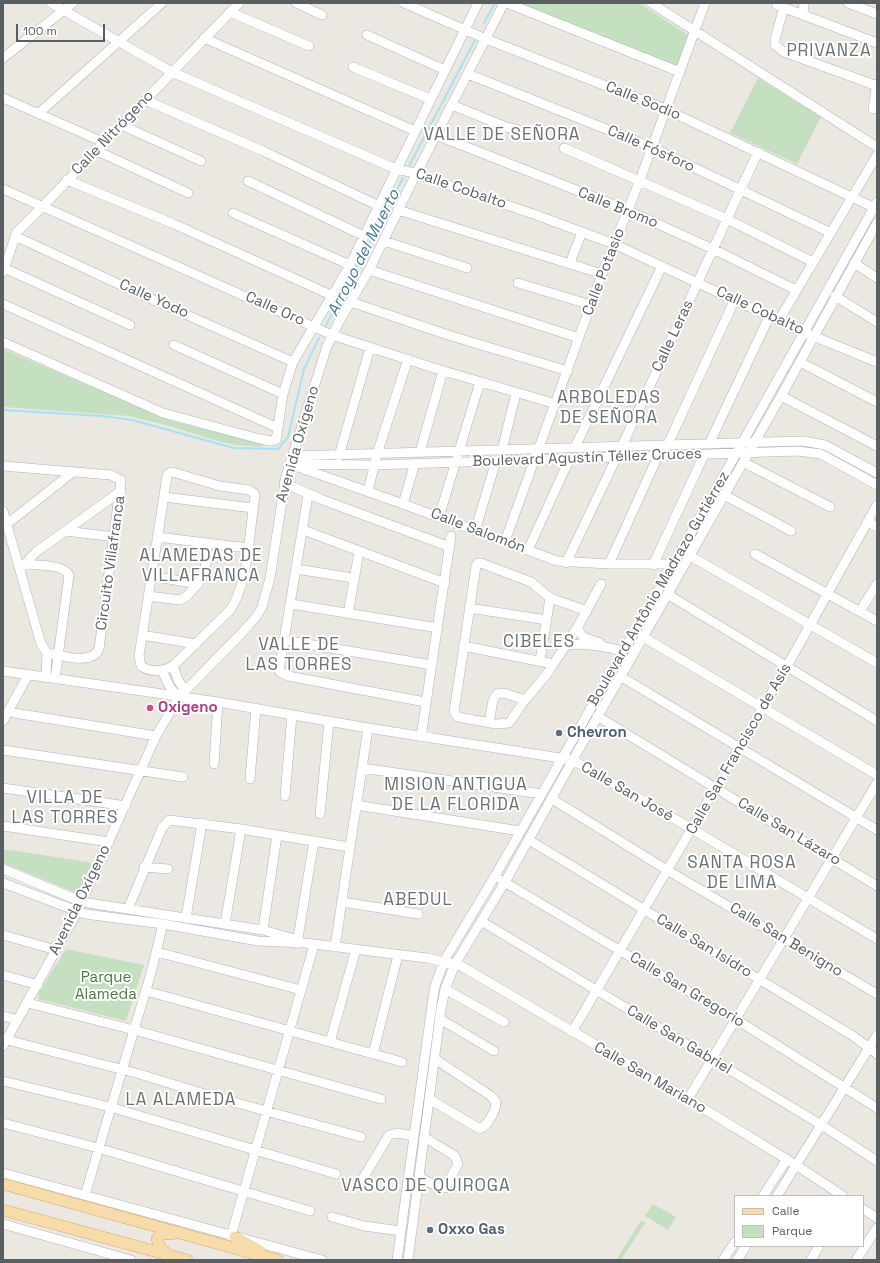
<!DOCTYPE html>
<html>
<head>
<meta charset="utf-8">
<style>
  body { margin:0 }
  #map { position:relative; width:880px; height:1263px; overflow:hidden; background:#ebe7e1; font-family:"Space Grotesk",sans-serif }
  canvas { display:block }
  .frame { position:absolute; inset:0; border:4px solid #595e60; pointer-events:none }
  .legend { position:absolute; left:734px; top:1195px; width:130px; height:52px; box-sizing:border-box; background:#fff; border:1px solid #bdbfbf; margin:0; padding:5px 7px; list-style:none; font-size:12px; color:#595e60 }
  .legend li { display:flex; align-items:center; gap:8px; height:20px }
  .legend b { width:20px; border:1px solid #bdbfbf }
  .scale { position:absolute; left:16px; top:24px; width:89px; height:18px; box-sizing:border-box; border:2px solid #595e60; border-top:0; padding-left:5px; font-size:12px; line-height:14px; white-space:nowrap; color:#595e60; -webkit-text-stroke:3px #fff; paint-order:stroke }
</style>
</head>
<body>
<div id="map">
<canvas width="880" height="1263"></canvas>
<div class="frame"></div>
<ul class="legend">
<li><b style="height:5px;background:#f6dcab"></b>Calle</li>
<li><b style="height:11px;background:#c5e0c0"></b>Parque</li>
</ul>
<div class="scale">100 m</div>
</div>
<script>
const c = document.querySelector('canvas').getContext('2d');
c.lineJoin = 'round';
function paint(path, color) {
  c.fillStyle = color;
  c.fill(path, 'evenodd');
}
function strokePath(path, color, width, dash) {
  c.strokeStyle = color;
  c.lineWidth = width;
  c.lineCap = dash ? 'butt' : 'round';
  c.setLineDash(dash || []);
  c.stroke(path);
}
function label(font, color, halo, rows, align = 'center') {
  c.font = font + ' "Space Grotesk",sans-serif';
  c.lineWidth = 4;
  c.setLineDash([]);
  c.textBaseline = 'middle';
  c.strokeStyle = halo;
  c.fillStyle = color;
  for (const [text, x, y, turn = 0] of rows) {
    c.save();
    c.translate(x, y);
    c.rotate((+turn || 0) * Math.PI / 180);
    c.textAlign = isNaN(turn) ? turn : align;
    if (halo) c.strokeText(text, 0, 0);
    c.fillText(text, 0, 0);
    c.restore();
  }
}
paint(new Path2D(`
  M517 3H639L688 35 677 66Z
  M758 78 821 117 797 164 730 133Z
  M3 349 172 421 215 432 263 443V447L235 445 214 440 170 426 129 416 3 407Z
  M3 849 94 863 81 895 3 863Z
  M66 949 144 965 126 1021 38 999 39 992Z
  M653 1204 676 1217 668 1230 645 1216Z
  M641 1221 645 1223 621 1260H616Z`), '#c5e0c0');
strokePath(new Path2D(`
  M484 23 495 3
  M409 166 475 40
  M325 327 403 178
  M3 410 103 416 132 420 234 448 278 449 288 437 304 369 319 338`), '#a6e1f5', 2);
const minor = new Path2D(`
  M51 3 172 72 396 169 410 172 539 216 614 244 803 332 877 362
  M296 3 322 15
  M404 3 486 39 665 109 877 209
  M507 3 680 72
  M651 3 877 147
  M848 3 877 14
  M777 5 877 43
  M784 7 775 39V45L784 52 877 86
  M230 12 309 46
  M803 14 804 3
  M367 35 445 70
  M204 38 415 131
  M3 58 73 3
  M353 67 430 99
  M468 74 651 147 831 233
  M3 98 103 142
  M145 100 263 151 379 206
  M452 105 506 127 516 129
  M873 109 877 84
  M39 113 162 3
  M121 125 201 161
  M436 135 627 210 713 249 796 290
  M564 148 727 219 813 262
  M95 150 188 193
  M67 180 174 224 333 296
  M248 181 364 236
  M3 189 332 335 437 369 556 404
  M398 210 602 274
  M233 213 350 265
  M15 236 142 295 293 362
  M384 241 467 268
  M570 263 582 232
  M854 263 877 278
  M4 268 130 325
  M369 270 579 338
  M3 272 17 232 44 205 239 3
  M518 283 591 305
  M835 296 877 322
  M351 302 448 335 568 371
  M3 304 278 428
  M779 320 877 155
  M3 342 163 413 256 438 270 441 276 440 283 394 293 362 350 265 478 3
  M174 345 283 394
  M800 362 877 402
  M781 396 877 446
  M709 444 770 315
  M667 446 735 299
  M575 447 662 266
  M502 450 516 393
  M420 452 443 371
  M292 456 803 441 825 445 877 473
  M339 456 370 348
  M743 462 830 507
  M289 464 374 465 798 451 821 454 877 485
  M3 466 111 475 121 480 99 649C91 666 62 655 47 653
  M298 467 403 504 557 561 609 564H672
  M172 472 220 486 249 490 254 493 255 497C249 531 249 583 230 610L173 666C162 672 152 673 141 666L139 656 167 476 169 473Z
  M284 483 323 500 450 547
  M368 491 377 454 408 359
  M308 495 279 671 288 676 425 702
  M724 495 791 531
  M164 497 253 508
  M403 504 415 463
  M3 511 41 644 47 653 46 678
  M439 517 480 382
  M868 522 877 527
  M7 524 73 472
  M303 530 445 583
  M65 531 115 537
  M475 531 496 461
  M157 537 248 548
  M505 541 602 274 640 180 705 3
  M528 550 570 458
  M685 553 877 663
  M755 554 877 621
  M478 563 476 566 454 712 458 717 496 724 509 723 525 700 547 674 577 628 601 584
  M478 563H481L531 582 550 598 587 611
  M566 563 622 446 758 152
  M609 564 658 456
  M653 565 704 455
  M19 566C30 564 64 564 69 575L55 679
  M23 566 36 552 121 491
  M296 569 353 578
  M151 576 198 584
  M667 594 877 721
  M148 596 180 600 187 596 204 576 208 543
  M291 604 438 628
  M469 608 547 620
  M860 611 877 584
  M348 614 359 552
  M577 628 583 637 600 643
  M142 635 196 644
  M643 637 877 775
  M283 640 432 665
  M565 645C579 643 611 646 622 652
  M463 646 553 664
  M540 661 550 598
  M173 666 178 680 185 691
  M3 671 218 702 368 728 573 760 692 829 877 939
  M162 671 171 689 179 697
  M620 676 877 830
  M8 712 156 736
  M597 716 877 886
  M3 721 28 675
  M489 723 493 700 497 694 504 693 525 700
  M421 737 451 536
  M3 750 183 777
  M214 764 218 702
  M362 768 542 794
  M250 779 256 708
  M3 788 126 806
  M285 796 292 715
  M552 799 667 870 877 994
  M356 805 520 831
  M320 814 329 721
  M3 826 109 842
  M529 840 853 1036 877 1054
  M144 867 168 869
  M3 869 82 902 263 930 298 940
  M501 880 737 1020 877 1108
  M3 883 85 914 163 924 258 941 305 943 427 958 461 966 688 1099 796 1165 843 1196
  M342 902 418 914
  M128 909 162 828 169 820 241 829 349 847
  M186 918 202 823
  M481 921 820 1124 877 1161
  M225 924 241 829
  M263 930 277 835
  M3 935 56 950
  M297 944 314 841
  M335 947 368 728
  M157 952 301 990
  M3 975 38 985
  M445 989 504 1022
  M146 991 402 1062
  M28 1003 134 1030 381 1099
  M3 1016 18 1020
  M440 1019 494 1051
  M572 1032 786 668 877 505
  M7 1040 136 1073 208 1095 361 1137
  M330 1042 356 949
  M3 1046 77 912 156 736 179 697 239 636 256 617 262 607 270 578 286 476 327 346 339 322 369 270 416 174 504 3
  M373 1054 398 955
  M3 1081 110 1107 336 1174
  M429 1099 480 1129C488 1125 496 1111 496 1102L491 1096 435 1059
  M688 1099 877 783
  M3 1123 98 1148 310 1211
  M3 1173 322 1260
  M419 1177 440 1188H445L458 1164 455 1156 424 1137
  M362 1180 389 1135 397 1133 413 1136
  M85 1195 151 973 163 924
  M763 1196 787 1159
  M777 1196 877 1035
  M863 1209 877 1218
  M332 1217 364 1226 401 1231
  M3 1224 131 1260
  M231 1236 314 945
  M397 1260 433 998 435 986 444 961 495 876 736 454 877 202
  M408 1260 441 1009 445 989 455 964 505 882 579 749 781 396 877 223
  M723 1260 735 1242
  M737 1260 746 1246
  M811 1260 819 1246
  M856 1260 877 1228`);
const major = new Path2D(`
  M3 1184 277 1260
  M3 1210 187 1260
  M235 1237 260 1251
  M168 1254 160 1248 157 1239 161 1234H172`);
strokePath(minor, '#b1b4b7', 10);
strokePath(major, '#e1a763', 12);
strokePath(minor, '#fff', 9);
strokePath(major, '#f6dcab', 11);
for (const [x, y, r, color] of [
  [150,708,4,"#d1479c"],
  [559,733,4,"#5c6f8a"],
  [430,1230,4,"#5c6f8a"]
]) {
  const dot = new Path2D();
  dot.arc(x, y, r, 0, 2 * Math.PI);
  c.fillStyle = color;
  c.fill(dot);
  strokePath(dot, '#fff', 1.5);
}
label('15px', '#595e60', '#fff', [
  ["Calle Sodio",643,101,22],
  ["Calle Nitrógeno",113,133,-46],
  ["Calle Fósforo",651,149,24],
  ["Calle Cobalto",461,189,19],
  ["Calle Bromo",618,208,22],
  ["Calle Potasio",604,272,-69],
  ["Calle Yodo",154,299,24],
  ["Calle Oro",275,309,24],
  ["Calle Cobalto",760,311,25],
  ["Calle Leras",673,336,-65],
  ["Avenida Oxígeno",298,444,-74],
  ["Boulevard Agustín Téllez Cruces",587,458,-2],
  ["Calle Salomón",478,531,21],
  ["Circuito Villafranca",111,563,-82],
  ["Boulevard Antônio Madrazo Gutiérrez",659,589,-60],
  ["Calle San Francisco de Asís",739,749,-60],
  ["Calle San José",627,792,30],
  ["Calle San Lázaro",789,832,31],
  ["Avenida Oxígeno",80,900,-64],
  ["Calle San Benigno",786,940,31],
  ["Calle San Isidro",704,946,31],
  ["Calle San Gregorio",687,990,31],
  ["Calle San Gabriel",679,1040,31],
  ["Calle San Mariano",650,1078,30]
]);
label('bold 15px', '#b23c85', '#fff', [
  ["Oxigeno",158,708]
], 'left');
label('bold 15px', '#4e5e75', '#fff', [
  ["Chevron",567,733],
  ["Oxxo Gas",438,1230]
], 'left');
label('15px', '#457d3c', '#fff', [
  ["Parque",106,978],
  ["Alameda",106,995]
]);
label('italic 16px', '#417994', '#fff', [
  ["Arroyo del Muerto",364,253,-63]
]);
c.letterSpacing = '1px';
label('17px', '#6b7072', '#fff', [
  ["PRIVANZA",829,51],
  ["VALLE DE SEÑORA",502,135],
  ["ARBOLEDAS",609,398],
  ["DE SEÑORA",609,418],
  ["ALAMEDAS DE",201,556],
  ["VILLAFRANCA",201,576],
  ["CIBELES",539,642],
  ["VALLE DE",299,645],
  ["LAS TORRES",299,665],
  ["MISION ANTIGUA",456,785],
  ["DE LA FLORIDA",456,805],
  ["VILLA DE",65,798],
  ["LAS TORRES",65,818],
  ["SANTA ROSA",742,863],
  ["DE LIMA",742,883],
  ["ABEDUL",418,900],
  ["LA ALAMEDA",181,1100],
  ["VASCO DE QUIROGA",426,1186]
]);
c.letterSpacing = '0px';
</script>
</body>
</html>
